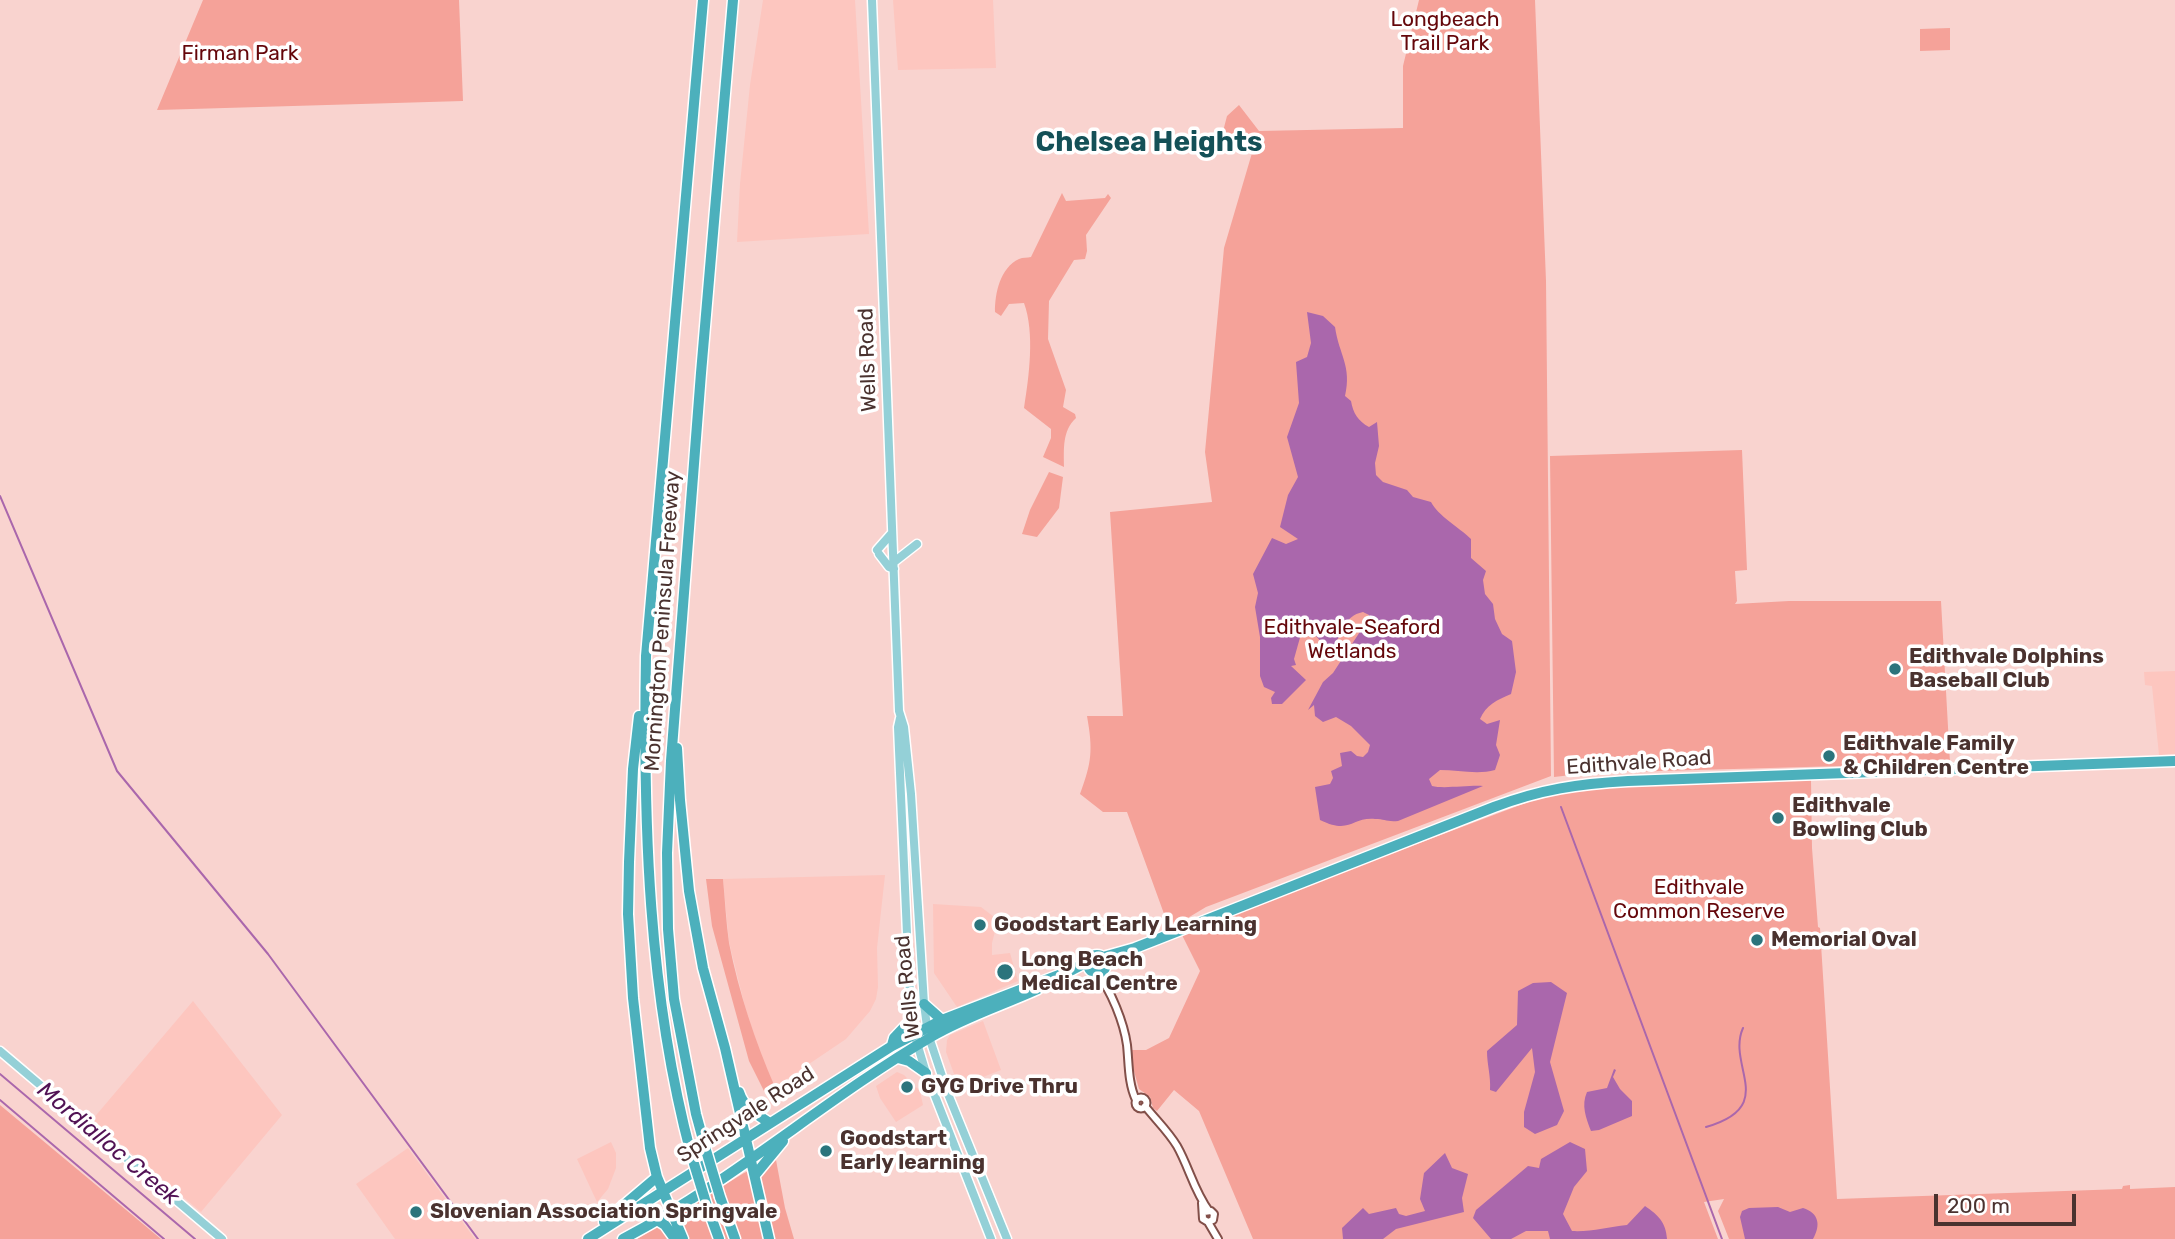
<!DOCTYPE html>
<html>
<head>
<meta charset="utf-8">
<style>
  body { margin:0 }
  #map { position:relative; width:2175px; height:1239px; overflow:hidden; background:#f9d3cf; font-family:Rubik,sans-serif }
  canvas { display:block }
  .scale { position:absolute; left:1934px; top:1194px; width:142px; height:32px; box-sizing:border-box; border:4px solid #4a322f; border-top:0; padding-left:9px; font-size:21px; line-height:24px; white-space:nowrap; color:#4a322f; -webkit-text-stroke:5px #fff; paint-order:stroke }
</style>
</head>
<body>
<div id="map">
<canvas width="2175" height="1239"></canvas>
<div class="scale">200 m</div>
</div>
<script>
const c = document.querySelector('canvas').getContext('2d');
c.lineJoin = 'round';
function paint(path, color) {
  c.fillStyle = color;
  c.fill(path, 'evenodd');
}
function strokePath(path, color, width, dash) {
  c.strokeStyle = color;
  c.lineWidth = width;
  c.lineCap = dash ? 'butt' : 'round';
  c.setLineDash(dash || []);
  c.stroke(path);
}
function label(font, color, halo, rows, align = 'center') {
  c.font = font + ' Rubik,sans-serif';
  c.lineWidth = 7;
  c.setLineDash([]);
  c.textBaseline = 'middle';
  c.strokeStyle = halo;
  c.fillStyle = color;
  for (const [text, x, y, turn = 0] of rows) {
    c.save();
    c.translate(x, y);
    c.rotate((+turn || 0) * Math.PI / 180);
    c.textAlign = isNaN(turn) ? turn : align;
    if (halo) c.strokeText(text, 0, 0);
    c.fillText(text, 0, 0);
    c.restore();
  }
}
paint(new Path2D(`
  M763 0H855L869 234 737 242 740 184 750 85Z
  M893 0H993L996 68 898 70Z
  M2175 671V754L2159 755 2152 686 2145 685 2144 672Z
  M885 875 877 948 878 987 876 999 870 1011 846 1039 775 1087 757 1047 743 999 729 942 723 879Z
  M933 904 981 907 998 920 992 943V955L1010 953 1018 981 957 1007 934 973Z
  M193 1001 282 1115 201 1212 92 1120Z
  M983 1021 1001 1070 983 1077 961 1093 946 1052 947 1040 950 1035Z
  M897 1072 904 1075 920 1091 923 1105 896 1122 880 1098 876 1086Z
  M611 1142 616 1153V1168L608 1189 597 1202 577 1159Z
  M408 1148 475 1239H395L356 1184Z`), '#fdc6bf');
paint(new Path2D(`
  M203 0H459L463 101 157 110Z
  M1419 0H1535L1546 281 1551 776 1206 907 1176 925 1172 921 1167 922 1127 812H1103L1080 794C1092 762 1093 750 1087 716H1123L1110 512 1212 502 1205 452 1224 248 1252 153 1220 143 1227 116 1239 105 1259 131 1403 128V66Z
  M1950 28V50L1920 51V29Z
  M1062 193 1066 201 1105 198 1108 194 1111 198 1086 235 1087 251 1085 259 1074 260 1049 301 1048 339 1066 390 1063 407 1075 414 1076 418C1062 431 1064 449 1064 467L1043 457 1051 438V429L1024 408C1029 377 1035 333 1024 303L1009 304 1001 316 995 312C995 293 1000 268 1019 259 1023 257 1027 258 1031 257Z
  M1742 450 1747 570 1735 571 1737 601 1735 604 1789 601H1941L1950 763 1589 773 1554 777 1550 456Z
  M1049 472 1063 477 1059 508 1037 537 1022 534 1030 510Z
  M1811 780 1812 848 1818 927 1820 928 1837 1199 2122 1189 2123 1186 2130 1185V1189L2175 1187V1239H1729L1718 1211 1724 1199 1704 1202 1718 1239H1253L1199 1111 1174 1090 1157 1111 1153 1108 1150 1097 1139 1089 1132 1064V1050H1146L1169 1038 1200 971 1181 933 1536 799 1586 788Z
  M706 879H723C725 900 726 922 729 943 739 993 755 1041 775 1087L765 1093 749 1061 712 926Z
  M0 1105 161 1239H0Z
  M776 1160 785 1208 794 1239H637L744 1173Z`), '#f5a299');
paint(new Path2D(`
  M1307 312 1323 316 1335 327C1339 355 1352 366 1345 396L1351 401C1353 413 1358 421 1369 427L1377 422 1379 446 1375 463 1376 475 1383 482 1407 490 1413 497 1431 502C1438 516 1459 527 1471 539V558L1486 571 1483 580 1485 594 1493 604 1495 619 1502 634 1512 641 1516 672 1511 694C1497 700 1486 705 1480 719L1487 724 1500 720 1496 745 1500 755 1495 770C1478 775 1457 770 1440 770L1429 779 1432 786C1443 789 1469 785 1483 786L1398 821C1386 822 1385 819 1375 819 1351 817 1351 835 1320 820L1315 787 1330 784 1333 778 1331 771 1342 766 1340 753 1351 751 1357 756 1363 757 1368 752 1370 745 1351 726 1336 717 1323 722 1315 716 1314 705 1308 710 1323 682 1333 673 1367 621 1369 615 1363 612C1343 616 1344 633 1333 646L1323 644 1316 636 1318 632 1310 631 1301 634 1294 659 1296 665 1291 666 1306 680 1282 704H1272L1271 698 1275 692 1264 687 1260 676V637L1255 607 1258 593 1253 574 1272 538 1286 544 1298 539 1280 527 1288 495 1298 477 1287 437 1299 403 1296 362 1307 357 1311 343Z
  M1551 982 1567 993 1550 1062 1564 1111 1557 1125 1535 1134 1524 1127V1112L1535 1072 1532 1048 1496 1092 1490 1090C1491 1076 1487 1065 1487 1051L1517 1025 1518 991 1533 983Z
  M1614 1069 1616 1070 1613 1077 1620 1089 1632 1101V1116L1599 1130 1591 1131C1586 1118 1581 1105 1587 1092L1607 1088Z
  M1570 1142 1585 1149 1587 1171 1574 1187 1563 1214 1572 1231C1591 1232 1608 1227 1627 1225L1645 1206C1658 1215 1666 1222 1667 1239H1550L1548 1231H1526L1511 1239H1491L1473 1218 1476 1210 1528 1166 1539 1168 1541 1159Z
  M1445 1153 1452 1168 1468 1174 1462 1198 1464 1212 1396 1229 1383 1239H1343L1342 1228 1363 1208 1369 1214 1396 1208 1399 1214 1406 1216 1425 1211 1420 1199 1424 1173Z
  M1778 1207 1790 1212 1803 1208C1819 1213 1821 1225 1813 1239H1745L1740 1217 1742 1211 1749 1208Z`), '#aa67ac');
strokePath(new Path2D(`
  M0 496 117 771 268 954 478 1239
  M1561 807 1722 1239
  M0 1074 195 1239
  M0 1100 164 1239
  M1706 1127C1779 1106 1726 1066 1743 1028`), '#aa67ac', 2);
const minor = new Path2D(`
  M1104 969 1107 985
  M1097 973C1111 990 1124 1023 1127 1045 1129 1064 1128 1083 1136 1100
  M1135.5 1103a5.5 5.5 0 1 1 11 0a5.5 5.5 0 1 1-11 0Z
  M1145 1106C1156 1120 1168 1131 1177 1146 1189 1167 1194 1191 1209 1211
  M1202 1203 1203 1219 1208 1222 1213 1220 1214 1214 1211 1211 1204 1212
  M1208 1222 1218 1239`);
const major = new Path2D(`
  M872 0 899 711 904 727 911 794 924 1004 928 1034 948 1094 1007 1239
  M877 550 892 533
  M879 554 889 567 894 569
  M894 562 917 544
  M900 718 898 727 909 980 914 1033 926 1073 991 1239
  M0 1051 222 1239`);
const highway = new Path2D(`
  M639 716 633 769 629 862 628 914 633 998 650 1148 657 1177 683 1239
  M677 748 680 800 689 891 703 968 725 1048 769 1239
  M1088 964a9 9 0 1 1 18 0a9 9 0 1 1-18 0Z
  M1103 957 1135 948 1494 807C1542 789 1578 784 1628 781L2175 761
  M924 1004 942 1020
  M892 1045 894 1038 912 1019
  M898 1058 909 1061 926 1073
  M739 1092C744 1108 756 1114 770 1123
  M705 1147 696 1114 674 999 668 929 667 853 671 761 701 373 733 0
  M691 1154C648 992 643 823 646 656L703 0
  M755 1175 783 1141
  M720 1197 735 1239
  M707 1206 719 1239
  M657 1220 665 1225 675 1239
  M604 1222 657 1177
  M588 1239 892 1046 942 1020 1072 970 1089 961
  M623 1239C732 1182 825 1099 931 1037 965 1017 1003 1005 1038 989`);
strokePath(minor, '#824f49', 10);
strokePath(major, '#fff', 11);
strokePath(highway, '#fff', 13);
strokePath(minor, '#fff', 6);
strokePath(major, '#94d0d7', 8);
strokePath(highway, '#4cb0bc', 10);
const highwayBridge = new Path2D(`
  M705 1147 720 1197
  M691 1154 707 1206`);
strokePath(highwayBridge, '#fff', 13, []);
strokePath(highwayBridge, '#4cb0bc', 10);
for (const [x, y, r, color] of [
  [1895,669,7,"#2b747c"],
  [1829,756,7,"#2b747c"],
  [1778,818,7,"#2b747c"],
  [980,925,7,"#2b747c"],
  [1757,940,7,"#2b747c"],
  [1005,972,9,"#2b747c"],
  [907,1087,7,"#2b747c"],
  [826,1151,7,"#2b747c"],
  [416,1212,7,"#2b747c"]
]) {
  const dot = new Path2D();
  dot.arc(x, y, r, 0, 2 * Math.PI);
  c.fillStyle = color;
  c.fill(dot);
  strokePath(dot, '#fff', 2.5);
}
label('21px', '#65070b', '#fff', [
  ["Longbeach",1445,20],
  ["Trail Park",1445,44],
  ["Firman Park",240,54],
  ["Edithvale-Seaford",1352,628],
  ["Wetlands",1352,652],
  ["Edithvale",1699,888],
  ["Common Reserve",1699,912]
]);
label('21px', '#4a322f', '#fff', [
  ["Wells Road",868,360,-92],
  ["Mornington Peninsula Freeway",663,621,-86],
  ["Edithvale Road",1639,763,-4],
  ["Wells Road",908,987,-96],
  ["Springvale Road",746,1115,-33]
]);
label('bold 21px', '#4a322f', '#fff', [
  ["Edithvale Dolphins",1909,657],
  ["Baseball Club",1909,681],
  ["Edithvale Family",1843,744],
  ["& Children Centre",1843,768],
  ["Edithvale",1792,806],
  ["Bowling Club",1792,830],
  ["Goodstart Early Learning",994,925],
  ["Memorial Oval",1771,940],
  ["Long Beach",1021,960],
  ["Medical Centre",1021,984],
  ["GYG Drive Thru",921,1087],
  ["Goodstart",840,1139],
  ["Early learning",840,1163],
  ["Slovenian Association Springvale",430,1212]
], 'left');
label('italic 23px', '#511254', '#fff', [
  ["Mordialloc Creek",108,1144,40]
]);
label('bold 28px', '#145057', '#fff', [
  ["Chelsea Heights",1149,143]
]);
</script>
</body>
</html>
